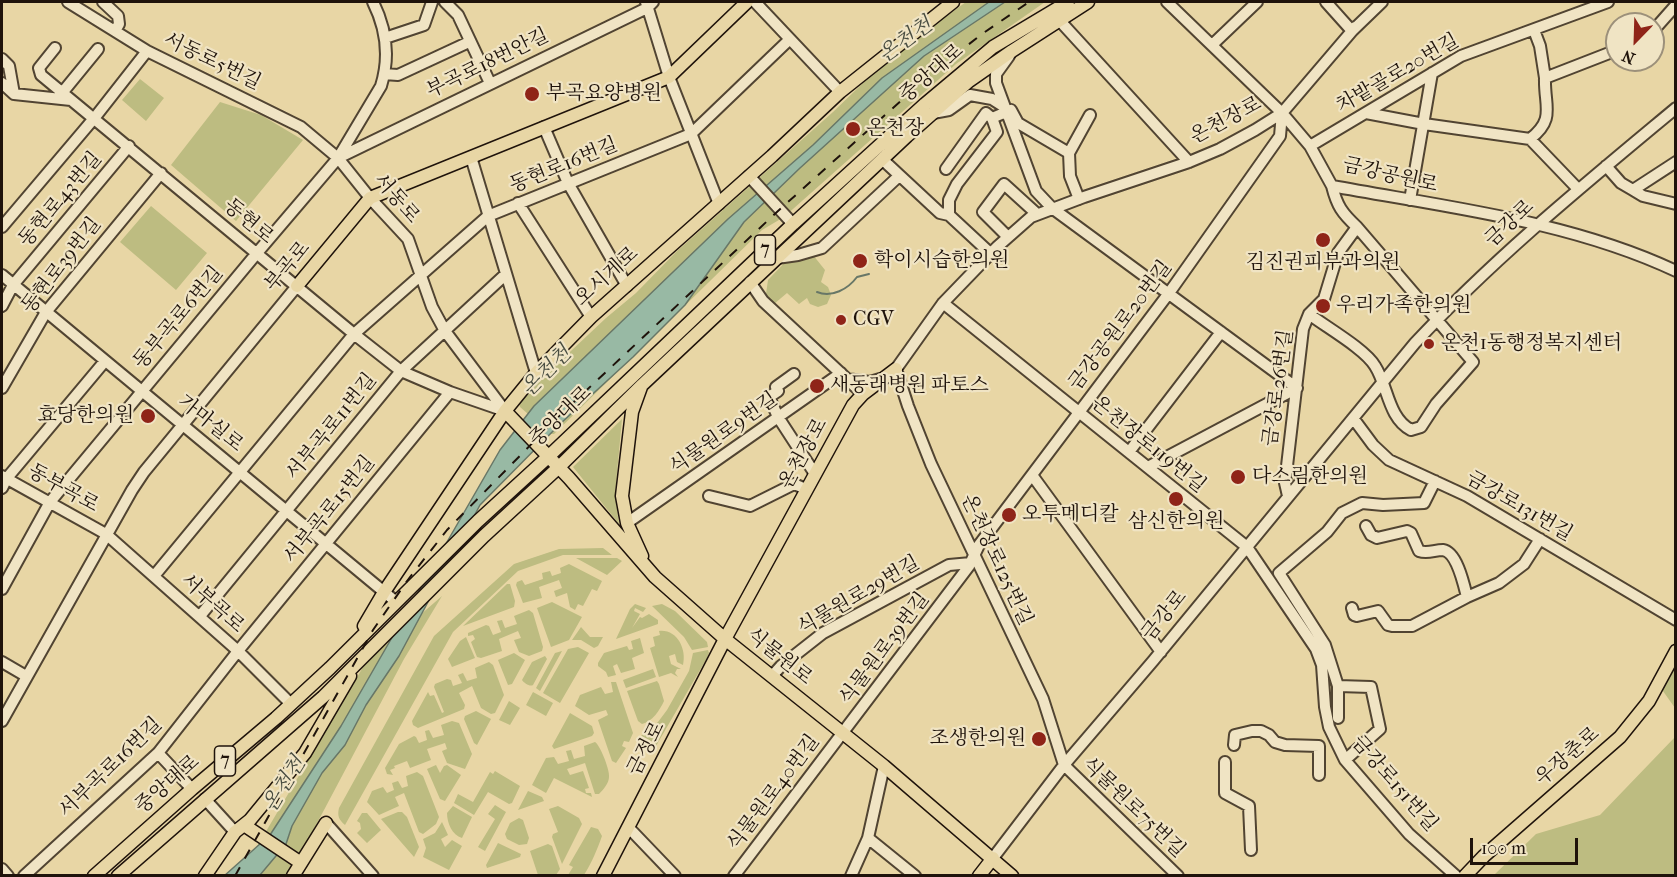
<!DOCTYPE html>
<html>
<head>
<meta charset="utf-8">
<style>
  body { margin:0 }
  #map { position:relative; width:1677px; height:877px; overflow:hidden; background:#e8d6a5; font-family:"IM FELL French Canon",serif }
  canvas { display:block }
  .frame { position:absolute; inset:0; border:3px solid #1f130b; pointer-events:none }
  .north { position:absolute; left:1605px; top:12px; width:60px; height:60px; box-sizing:border-box; background:#f0e4c4; border:2px solid #9c907a; border-radius:50%; rotate:203deg; font-size:16px; font-weight:700; line-height:24px; text-align:center; color:#1f130b }
  .north::after { content:''; display:block; margin:auto; width:21px; height:27px; background:#8f2418; clip-path:polygon(50% 0,100% 100%,50% 72%,0 100%) }
  .scale { position:absolute; left:1470px; top:838px; width:108px; height:27px; box-sizing:border-box; border:3px solid #1f130b; border-top:0; padding-left:8px; font-size:18px; line-height:21px; white-space:nowrap; color:#1f130b; -webkit-text-stroke:4px #f0e4c4; paint-order:stroke }
</style>
</head>
<body>
<div id="map">
<canvas width="1677" height="877"></canvas>
<div class="frame"></div>
<div class="north">N</div>
<div class="scale">100 m</div>
</div>
<script>
const c = document.querySelector('canvas').getContext('2d');
c.lineJoin = 'round';
function paint(path, color) {
  c.fillStyle = color;
  c.fill(path, 'evenodd');
}
function strokePath(path, color, width, dash) {
  c.strokeStyle = color;
  c.lineWidth = width;
  c.lineCap = dash ? 'butt' : 'round';
  c.setLineDash(dash || []);
  c.stroke(path);
}
function label(font, color, halo, rows, align = 'center') {
  c.font = font + ' "IM FELL French Canon","Noto Serif KR",serif';
  c.lineWidth = 4.5;
  c.setLineDash([]);
  c.textBaseline = 'middle';
  c.strokeStyle = halo;
  c.fillStyle = color;
  for (const [text, x, y, turn = 0] of rows) {
    c.save();
    c.translate(x, y);
    c.rotate((+turn || 0) * Math.PI / 180);
    c.textAlign = isNaN(turn) ? turn : align;
    if (halo) c.strokeText(text, 0, 0);
    c.fillText(text, 0, 0);
    c.restore();
  }
}
paint(new Path2D(`
  M966 2H1045L956 64 784 217 762 230 554 434H551L520 407 519 402 531 392 538 382 606 318 636 293 676 252 833 112 891 56Z
  M140 79 164 98 146 121 122 100Z
  M220 102 261 115 303 140 236 221 171 165Z
  M151 206 207 253 176 290 120 242Z
  M813 255 825 270 821 282 828 287 831 295 827 304 818 307 810 304 807 298 799 304 787 293 774 304 766 294 768 280 790 257Z
  M622 419 615 494 619 524 573 467Z
  M603 548 612 555H563L518 571 453 632 345 825C339 820 337 816 339 808L434 636 514 564 559 549Z
  M576 558H617L622 561 607 575Z
  M569 564 602 581 597 591 592 589 583 606 578 604 575 610 570 607 567 593 556 597 554 591 562 588 559 580 539 587 542 598 523 603 516 585 517 582 522 580 525 585 543 579 542 573 550 571 552 576 561 573 560 568Z
  M507 584H510L515 601 514 607 463 626Z
  M442 596 404 659 315 827 286 875 229 876 258 845 366 662Z
  M552 602 582 617 569 640 551 647 537 608Z
  M635 604 646 608 643 612 635 608 634 611 640 614 632 628 640 617 642 618 649 614 658 620V624L616 639 630 609Z
  M662 604 675 611 707 642 708 647 692 650 684 637 652 606Z
  M529 610 533 613 543 647 542 651 529 656 519 652 514 640 521 638 518 631 499 639 502 651 481 658 477 657 471 642 475 639 473 635 468 636V633L486 625 489 626 493 635 501 632 497 621 502 620 505 628 517 624 514 616Z
  M581 627 590 637H603L598 646 594 648 581 640H572Z
  M659 631C677 629 687 649 683 665L677 662 675 654 669 656 671 664 681 669H677L675 673 678 677 671 673 659 677 650 648 655 646 653 637 660 635Z
  M466 637 475 658 452 667 448 659 460 641Z
  M640 638 644 653 632 658 635 669 621 673 617 664 613 666 616 675 608 677 606 672 598 666V663L604 653 627 646 629 650 633 649 631 641Z
  M578 647 589 653 560 703 543 693 568 649Z
  M708 650 709 653 707 658 656 746 651 747 653 742 641 736 658 722 667 710 689 671 693 653Z
  M562 651 540 691 536 688 555 653Z
  M1675 651V708L1658 684Z
  M514 653 525 660 512 684 508 685 498 660Z
  M545 656 547 659 533 685C530 687 524 683 522 680L532 662Z
  M489 662 493 665 504 695 495 713 491 714 481 708 472 686 459 693 465 705 464 709 418 728 413 725 412 721 428 692 430 696 434 695 442 713 444 712 434 687 435 684 447 679 451 680 453 686 462 683 458 675 463 673 467 681 477 678 475 668Z
  M653 669 656 677 626 688 623 680Z
  M657 681 659 684 664 701C660 710 652 722 642 724L638 721 627 691Z
  M611 682H616L633 733 629 742 624 741 622 746 626 748 616 763 612 761 598 720 608 715 606 710 589 715 575 706 580 695 601 687 605 694 613 692Z
  M533 692 553 703 546 716 526 705Z
  M509 701 520 708 510 725 499 720Z
  M476 711 491 719 477 745 474 743 464 719 465 716Z
  M570 713 592 726 594 733 592 736 554 749 552 746Z
  M452 721 459 723 472 754 465 769 447 763 442 751 447 749 445 743 427 749 431 760 410 768 407 761 394 766 395 768 390 770 393 775 387 774 385 768 399 744 414 736 416 737 419 743 427 740 425 731 429 730 433 738 444 735 441 725Z
  M1675 737V875H1494L1536 834 1600 815Z
  M595 742C600 745 610 770 609 777 609 783 603 790 599 794H595L594 791 585 763 567 769 570 775 583 771 589 788 585 789 586 793H591L592 797 554 778 546 793 532 785 546 758 554 757 558 764 569 761 566 751 571 750 574 759 585 756 584 746Z
  M436 765 440 773 444 766 447 765 461 775 445 801 440 799 427 769Z
  M495 771 520 786 512 803 509 804 488 792 474 815 454 803 458 794 473 802 490 772 493 774Z
  M417 772 423 776 439 817 436 824 423 834 419 832 404 793 395 797 399 806 379 815 367 802 372 791 383 787 387 793 394 790 392 783 398 781 402 788 408 786 406 776Z
  M528 791 542 797 544 801 518 810Z
  M495 805 506 812 485 851 478 847 495 819 488 814Z
  M453 806 472 817 462 838C452 835 447 823 447 813Z
  M558 806 579 818 582 824 562 864 552 837 553 834 558 832 549 809Z
  M398 812H402L407 817 419 847 414 857 381 819Z
  M362 813H367L381 830 367 843 357 833 361 829 360 823 357 821Z
  M519 818 523 820 529 838 527 844 519 845 507 839 505 834 510 823Z
  M442 822 448 835 441 839 445 847 452 840 462 846 449 870 423 857 426 848 423 839 435 833Z
  M591 827 598 829 602 836C597 850 592 862 584 875H568L573 867 569 865Z
  M498 843 521 854 520 857 487 868 486 865Z
  M548 844 552 846 560 869 556 875H538L530 851Z`), '#bdbc81');
const water = new Path2D(`
  M989 2H1005L924 56 800 168 744 222 685 305 633 357 560 424 480 505 399 656 366 705 345 745 322 773 292 826 286 844 260 875 224 876 270 835 341 726 500 450 534 406 728 219 813 145 882 78Z`);
paint(water, '#98b9a4');
strokePath(water, '#687767', 1.5);
strokePath(new Path2D(`
  M817 292C832 298 848 289 857 277L869 274`), '#687767', 2);
const minor = new Path2D(`
  M68 2 147 51 301 127 338 158
  M103 2 118 16 119 24 115 31
  M373 2C386 28 390 57 381 86L338 158 370 198 408 239 432 307 445 331 505 411
  M445 2 458 15 490 83
  M646 2 669 77 719 204
  M755 2 840 92
  M1167 2 1282 113 1310 146 1332 186C1446 207 1570 221 1676 271
  M1326 2 1352 31 1355 27
  M1060 21 1189 162
  M1534 30 1540 46 1545 78
  M1653 31 1676 5
  M385 38 424 25 432 2
  M1212 45 1257 2
  M55 48 39 68 41 75 354 334 401 371 450 392 505 411
  M1009 56 996 74V83L1036 191 1052 208 1297 388 1148 467
  M2 59 9 66 14 94
  M384 74 398 75 469 42
  M2 83 14 94 71 100
  M62 93 98 49
  M933 113 949 110 970 95 992 99 1003 106
  M1366 113 1424 124 1530 139 1578 189
  M544 127 568 183 627 286
  M1530 139C1556 119 1544 106 1545 78L1617 50
  M1310 146 1461 56 1608 2
  M1069 153 1090 115
  M471 157 536 373
  M883 160 940 213 949 215
  M1676 162 1633 190 1643 196 1676 204
  M1606 166 1621 183 1633 190
  M946 169 986 113 992 118
  M749 176 793 224
  M1410 200 1432 73
  M518 203 591 317
  M2 227 96 116 147 51
  M1008 237 983 212 1004 184 1037 214
  M991 254 949 215V200L957 184 997 132 992 118 1011 110 1018 123 1069 153 1070 176 1079 199
  M777 258 798 255 822 248 899 176
  M2 275 395 601
  M750 282 763 301 863 394
  M943 303 1247 547 1316 649 1322 665 1325 707 1329 727 1345 760 1409 834 1456 876
  M2 306 13 285 129 146
  M1309 314C1326 327 1365 349 1375 366 1388 386 1388 418 1411 430L1421 427 1436 404 1473 362 1357 227C1342 213 1337 206 1332 186
  M794 374 776 387 778 391 769 397 778 417 815 474
  M847 379 870 382 880 379
  M2 388 46 312 161 173
  M1353 418 1373 445 1389 460 1467 496 1676 620
  M1129 452 1221 332
  M1032 475 1161 652
  M2 476 106 534 238 651 291 704
  M2 488 7 478 105 361
  M709 496 750 506 794 484 806 489
  M1288 496 1285 483 1303 329 1309 314 1324 299 1338 253 1357 227
  M627 523 841 373
  M1366 526 1371 535 1377 538 1407 531 1411 533 1419 551C1428 554 1434 550 1443 550 1457 552 1464 585 1467 597
  M154 576 354 334 488 216 691 134 790 39
  M2 589 50 502 257 253 338 158 647 8 653 2
  M1352 608 1354 615 1357 616 1378 611 1388 625 1392 626H1412L1467 597 1499 583 1524 564 1540 539
  M200 616 401 371 506 274
  M2 662 26 676
  M772 676 781 666 823 633 949 565 971 563
  M1338 686 1371 687 1380 729 1345 760
  M1338 718V686L1325 645 1279 573 1327 532 1342 513 1362 503 1383 505 1424 503 1435 481
  M2 721 132 490 144 472 297 286
  M1234 745 1235 735 1252 731H1261L1269 735 1275 742 1285 745 1319 746V775
  M158 753 192 789
  M1225 762V793L1249 806 1251 850
  M205 799 235 832
  M326 823 373 876
  M629 828 675 876
  M868 838 915 876
  M993 858 1064 765 1153 661 1415 343C1495 257 1586 183 1676 108
  M2 869 8 876
  M24 876 158 753 238 651 450 392
  M734 876 969 566 979 545 1169 293 1280 136 1282 113
  M851 876 868 838 884 766
  M1178 876 1064 765 1043 699 931 464 908 406 896 369 943 303 997 247 1031 217 1084 197 1189 162 1220 149 1255 130 1282 113 1352 31 1382 2`);
const major = new Path2D(`
  M297 286 370 198 669 77 747 2
  M641 387 632 412 622 496 627 523 642 556
  M505 411 569 478 655 577 725 639 884 766 1012 876
  M364 626 384 592 505 411 536 373 591 317 772 156 840 92 953 2
  M244 825 301 863
  M94 876 192 789 276 718 330 668 478 521 549 456 793 224 925 104 993 47 1068 2
  M118 876 323 697 484 536 559 467 642 385 907 136 969 81 1012 51 1088 2
  M205 876 235 832 250 820 305 753 350 676
  M293 876 326 823
  M603 876 725 639 853 405 863 394 896 369
  M979 876 993 858
  M1465 876 1484 856 1620 737 1649 701 1676 651`);
strokePath(minor, '#514432', 14);
strokePath(major, '#1f130b', 15);
strokePath(minor, '#f0e4c4', 10);
strokePath(major, '#e8d6a5', 12);
strokePath(new Path2D(`
  M235 876 373 630 407 581 447 530 560 415 778 211 932 73 982 34 1029 2`), '#1f130b', 2, [10, 10]);
for (const [x, y, r, color] of [
  [532,94,8,"#8f2418"],
  [853,129,8,"#8f2418"],
  [1323,240,8,"#8f2418"],
  [860,261,8,"#8f2418"],
  [1323,306,8,"#8f2418"],
  [841,320,6,"#8f2418"],
  [1429,344,6,"#8f2418"],
  [817,386,8,"#8f2418"],
  [148,416,8,"#8f2418"],
  [1238,477,8,"#8f2418"],
  [1176,499,8,"#8f2418"],
  [1009,515,8,"#8f2418"],
  [1039,739,8,"#8f2418"]
]) {
  const dot = new Path2D();
  dot.arc(x, y, r, 0, 2 * Math.PI);
  c.fillStyle = color;
  c.fill(dot);
  strokePath(dot, '#f0e4c4', 2);
}
for (const [x, y, w] of [
  [765,250,21],
  [225,761,21]
]) {
  const box = new Path2D();
  box.roundRect(x - w / 2, y - 15, w, 30, 4.5);
  c.fillStyle = '#f0e4c4';
  c.fill(box);
  strokePath(box, '#1f130b', 1.5);
}
label('bold 18px', '#1f130b', null, [
  ["7",765,250],
  ["7",225,761]
]);
label('20px', '#1f130b', '#f0e4c4', [
  ["서동로5번길",212,62,26],
  ["부곡로18번안길",488,64,-26],
  ["중앙대로",932,74,-41],
  ["차밭골로20번길",1398,74,-30],
  ["온천장로",1226,121,-28],
  ["동현로16번길",564,166,-22],
  ["금강공원로",1390,176,13],
  ["서동로",396,199,49],
  ["동현로43번길",61,200,-50],
  ["동현로",248,222,40],
  ["금강로",1510,224,-43],
  ["동현로39번길",62,266,-52],
  ["부곡로",288,267,-50],
  ["오시게로",607,277,-42],
  ["동부곡로6번길",179,318,-50],
  ["금강공원로20번길",1121,326,-53],
  ["금강로26번길",1279,388,-82],
  ["중앙대로",561,417,-44],
  ["가마실로",210,424,39],
  ["서부곡로11번길",332,427,-51],
  ["식물원로9번길",724,434,-35],
  ["온천장로119번길",1148,445,39],
  ["온천장로",804,454,-61],
  ["동부곡로",63,489,29],
  ["금강로131번길",1519,507,30],
  ["서부곡로15번길",330,510,-51],
  ["온천장로125번길",996,560,65],
  ["식물원로29번길",859,596,-30],
  ["서부곡로",212,604,42],
  ["금강로",1165,616,-51],
  ["식물원로39번길",885,649,-53],
  ["식물원로",779,657,39],
  ["금정로",647,749,-63],
  ["우장춘로",1568,757,-41],
  ["서부곡로16번길",111,768,-44],
  ["금강로151번길",1394,784,49],
  ["중앙대로",168,785,-41],
  ["식물원로40번길",774,793,-53],
  ["식물원로75번길",1133,808,44]
]);
label('20px', '#1f130b', '#f0e4c4', [
  ["부곡요양병원",546,94],
  ["온천장",866,129],
  ["학이시습한의원",874,261],
  ["김진권피부과의원",1323,263,"center"],
  ["우리가족한의원",1336,306],
  ["CGV",853,320],
  ["온천1동행정복지센터",1441,344],
  ["새동래병원 파토스",830,386],
  ["효당한의원",134,416,"right"],
  ["다스림한의원",1252,477],
  ["오투메디칼",1022,515],
  ["삼신한의원",1176,522,"center"],
  ["조생한의원",1026,739,"right"]
], 'left');
label('italic 21px', '#494d41', '#f0e4c4', [
  ["온천천",906,41,-36],
  ["온천천",547,372,-45],
  ["온천천",285,785,-58]
]);
</script>
</body>
</html>
